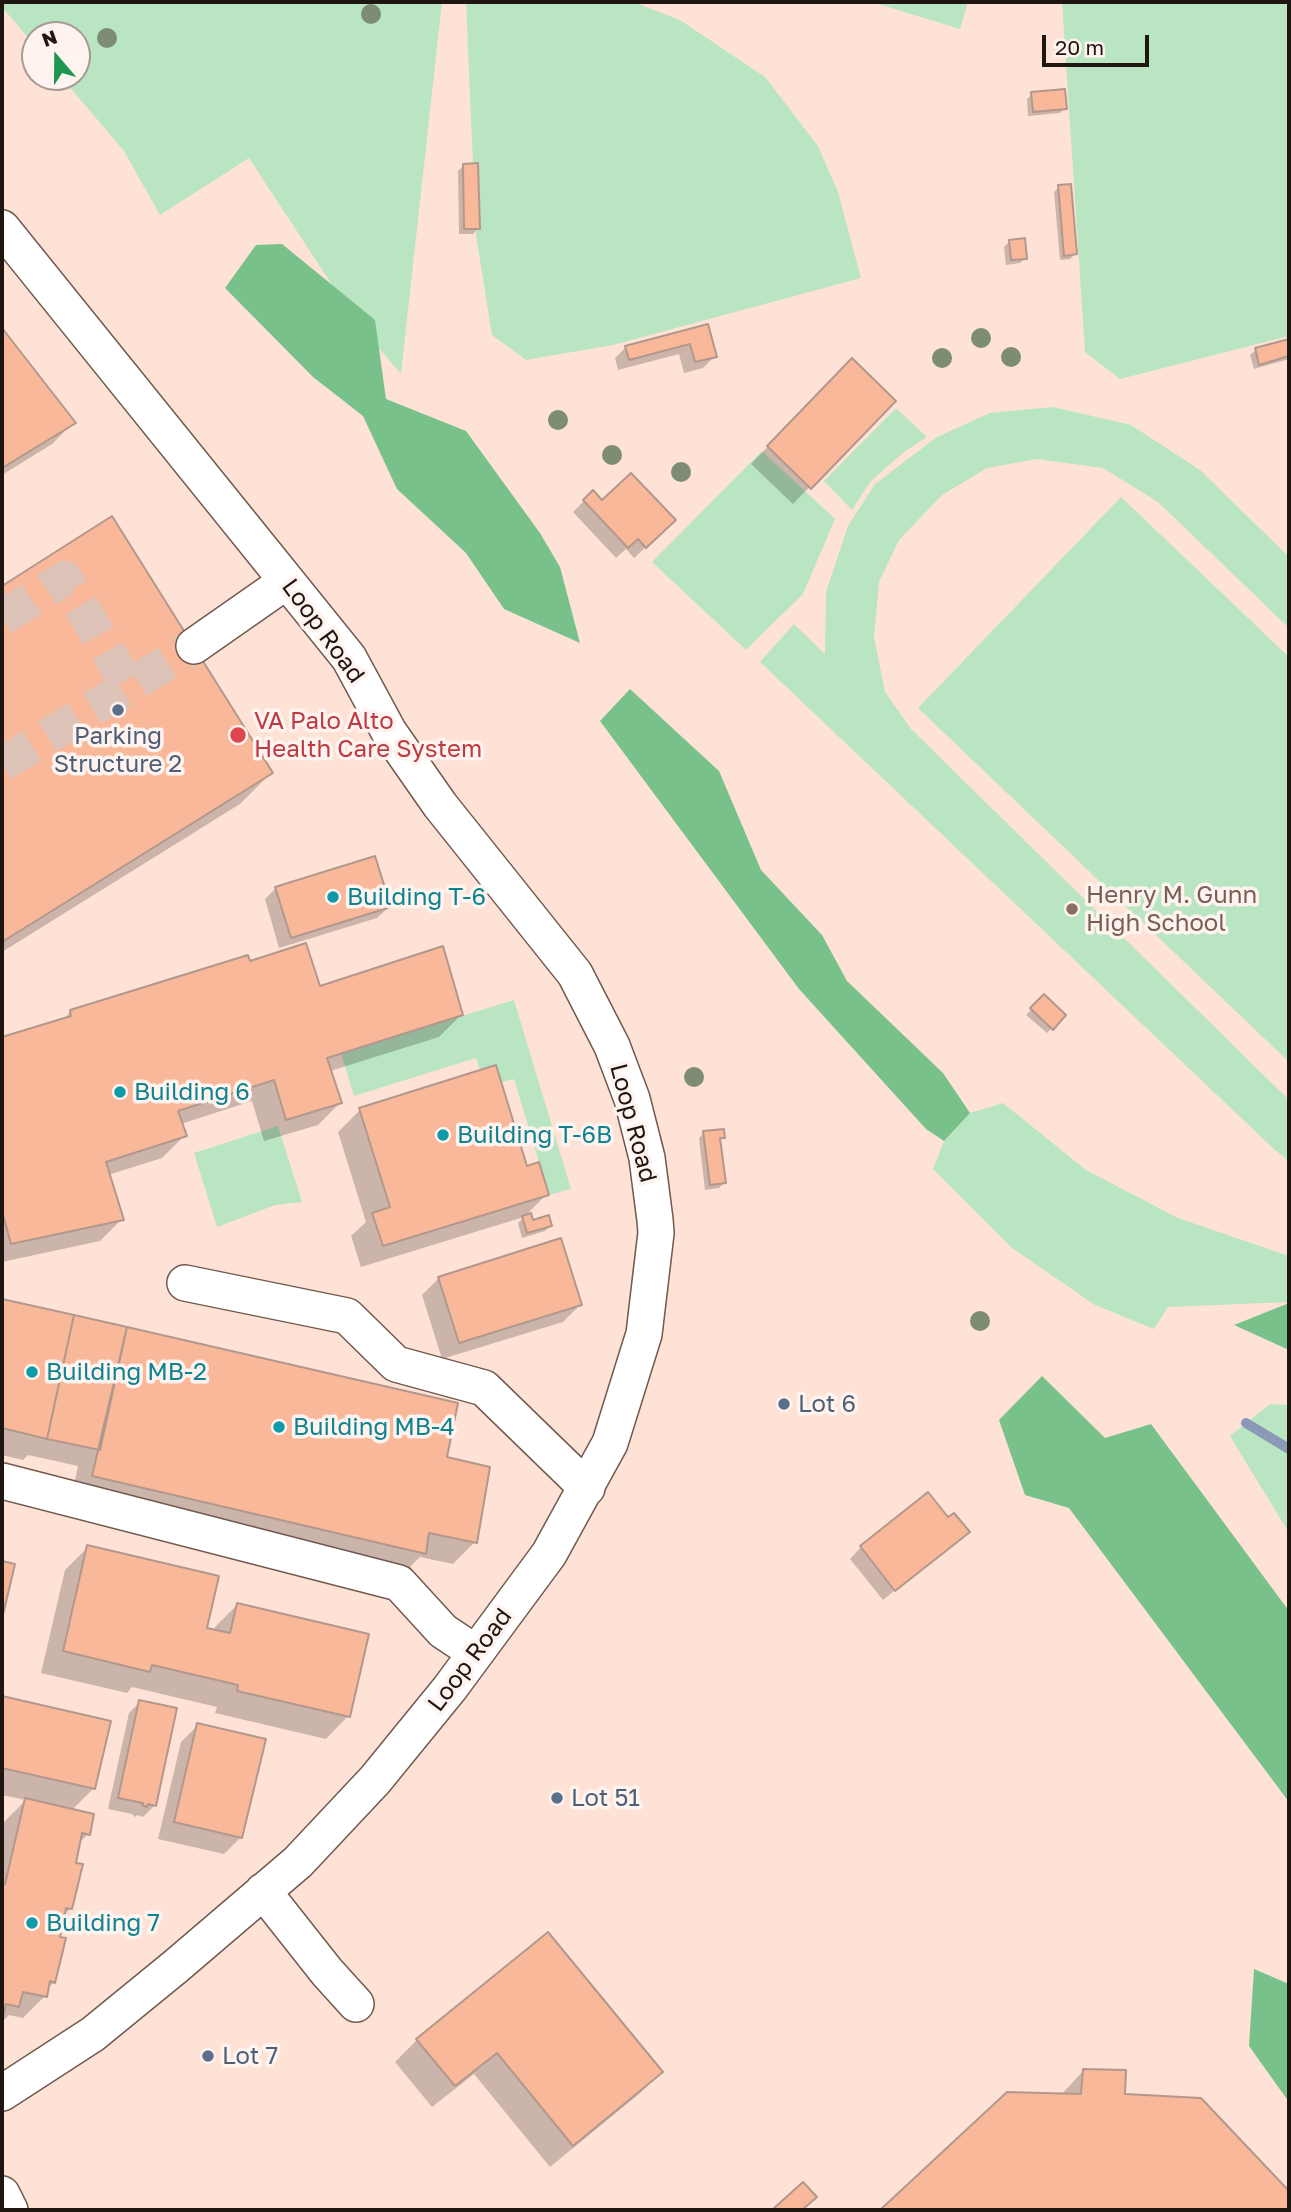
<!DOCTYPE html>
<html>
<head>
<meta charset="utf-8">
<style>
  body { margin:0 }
  #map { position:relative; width:1291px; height:2212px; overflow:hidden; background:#fee2d5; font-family:"Golos Text",sans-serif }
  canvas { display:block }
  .frame { position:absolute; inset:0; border:4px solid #1f1511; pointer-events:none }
  .north { position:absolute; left:21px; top:21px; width:70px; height:70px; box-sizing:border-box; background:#fef3ee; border:2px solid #a59a96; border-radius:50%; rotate:340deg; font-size:19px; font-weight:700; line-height:28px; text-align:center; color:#1f1511 }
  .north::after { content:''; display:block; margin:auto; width:24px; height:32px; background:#1e9551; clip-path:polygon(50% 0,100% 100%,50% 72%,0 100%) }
  .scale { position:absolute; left:1042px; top:35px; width:107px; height:32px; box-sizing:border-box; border:4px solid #1f1511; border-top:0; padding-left:9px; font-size:21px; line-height:24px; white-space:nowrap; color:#1f1511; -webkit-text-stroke:5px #fef3ee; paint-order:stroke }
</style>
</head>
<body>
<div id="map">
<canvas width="1291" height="2212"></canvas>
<div class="frame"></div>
<div class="north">N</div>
<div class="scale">20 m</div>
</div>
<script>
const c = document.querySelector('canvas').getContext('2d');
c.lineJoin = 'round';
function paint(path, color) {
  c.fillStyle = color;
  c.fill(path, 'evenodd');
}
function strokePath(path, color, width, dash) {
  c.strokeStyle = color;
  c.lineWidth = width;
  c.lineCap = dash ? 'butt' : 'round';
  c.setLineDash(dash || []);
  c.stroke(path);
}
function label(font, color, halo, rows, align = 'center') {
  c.font = font + ' "Golos Text",sans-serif';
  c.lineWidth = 7;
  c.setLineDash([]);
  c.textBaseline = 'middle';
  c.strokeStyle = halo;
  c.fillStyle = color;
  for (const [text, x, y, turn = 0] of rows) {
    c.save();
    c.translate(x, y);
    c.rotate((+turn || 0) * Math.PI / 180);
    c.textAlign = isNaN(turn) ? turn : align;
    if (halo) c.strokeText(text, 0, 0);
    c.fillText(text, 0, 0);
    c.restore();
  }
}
paint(new Path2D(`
  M2 2H442L401 374 355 320 249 158 160 215 124 151 61 77H77V35H35V46L2 7Z
  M466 2H633L680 20 765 77 818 146 838 192 861 278 613 345 526 360 492 335 476 235Z
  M872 2H968L960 29Z
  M1062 2H1289V336L1120 379 1085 352Z
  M1053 407 1131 425 1200 470 1289 557V628L1158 502 1103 468 1037 459 987 468 942 495 899 540 879 582 874 637 885 692 911 729 1289 1100V1161L1275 1150 760 662 794 624 825 654 826 592 848 526 875 484 937 437 990 413Z
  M896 408 927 437 904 452 870 482 852 510 824 481Z
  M762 451 835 519 803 594 746 650 652 562Z
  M1121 497 1289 657V1062L918 708Z
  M514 1000 571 1189 549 1195 514 1079 502 1082 496 1066 480 1071 476 1058 354 1096 341 1053Z
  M1003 1103 1086 1170 1178 1218 1289 1256V1302L1168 1307 1154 1329 1095 1305 1012 1248 933 1169 944 1141 970 1113Z
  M278 1126 302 1202 275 1205 217 1227 194 1153Z
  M1270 1404 1289 1405V1533L1230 1436Z`), '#bae5c2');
paint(new Path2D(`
  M282 244 375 320 386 399 466 431 540 533 560 567 580 643 504 609 466 553 397 489 363 416 313 377 225 288 256 245Z
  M630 689 719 771 761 870 822 935 847 981 943 1073 970 1113 944 1141 926 1129 799 989 600 721Z
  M1289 1303V1350L1234 1325Z
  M1042 1376 1105 1438 1151 1424 1289 1611V1802L1069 1508 1025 1495 999 1420Z
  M1254 1969 1289 1984V2102L1249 2046Z`), '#79c18a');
paint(new Path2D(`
  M1032 94 1065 108 1060 113 1028 116 1027 99Z
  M463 166 478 228 473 234H459L458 171Z
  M1059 187 1076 253 1070 259 1060 260 1054 192Z
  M1009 242 1026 258 1020 263 1006 265 1004 247Z
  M706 326 715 356 703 368 684 373 679 354 618 370 615 358 626 347Z
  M2 331 74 422 52 444 2 475Z
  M1289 341V359L1254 369 1250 355 1256 350Z
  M835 377 893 401 793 504 751 464Z
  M593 492 602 502 662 532 634 558 626 549 616 558 573 512Z
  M112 519 271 773 240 804 2 952V587Z
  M276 888 389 907 377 918 279 948 265 899Z
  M249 963 319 988 461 1015 439 1037 330 1071 340 1103 318 1125 264 1141 252 1101 181 1124 185 1135 162 1158 108 1175 122 1219 100 1241 2 1262V1039L62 1021 70 1012Z
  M1044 996 1064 1015 1047 1033 1026 1015Z
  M360 1110 526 1168 547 1194 524 1217 531 1222 550 1226 545 1231 522 1238 518 1223 524 1217 361 1267 351 1236 366 1222 338 1132Z
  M704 1133 723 1137 719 1141 724 1183 719 1188 705 1190 699 1138Z
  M439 1278 580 1305 563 1322 442 1359 422 1295Z
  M2 1300 456 1405 445 1458 475 1542 453 1564 420 1557 402 1575 71 1498 78 1466 28 1455 23 1460 2 1455Z
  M948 1520 967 1532 883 1600 850 1559 861 1547Z
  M88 1547 205 1629 214 1631 215 1627 237 1605 348 1716 326 1739 215 1713 217 1707 132 1687 127 1693 41 1673 65 1570Z
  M2 1698 109 1723 94 1788 71 1811 88 1834 78 1844 71 1908 63 1916 54 1982 47 1989 45 1996 23 2018 9 2015 2 2022V1831L4 1822 26 1800 2 1795Z
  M140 1702 155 1805 143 1817 137 1815 135 1817 132 1814 108 1809 129 1713Z
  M198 1725 241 1837 224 1854 158 1839 181 1742Z
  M417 2040 661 2072 639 2094 550 2167 474 2074 432 2107 395 2062Z
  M1083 2071 1124 2096 1200 2100 1289 2193V2210H882L1008 2094 1061 2095Z`), '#0003');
strokePath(new Path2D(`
  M1246 1423 1289 1449`), '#8c99b6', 10);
const building = new Path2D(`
  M1065 89 1067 109 1033 112 1031 92Z
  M478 163 480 229H464L463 164Z
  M1071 184 1077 254 1064 256 1058 185Z
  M1025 238 1027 259 1011 260 1009 240Z
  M708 324 717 357 695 362 690 344 629 360 625 346Z
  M2 328 76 423 2 468Z
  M1289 339V356L1259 365 1255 348Z
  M852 358 896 401 811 489 767 446Z
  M631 473 676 520 646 548 638 539 628 548 583 500 593 490 602 500Z
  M112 516 273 773 2 942V586Z
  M375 856 391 907 291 938 275 887Z
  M306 943 320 986 443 946 463 1015 327 1058 342 1103 286 1120 274 1080 178 1111 187 1136 106 1162 124 1220 11 1244 2 1211V1037L71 1016 70 1010 248 955 250 961Z
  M1044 994 1066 1015 1053 1030 1030 1008Z
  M496 1065 527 1166 539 1162 549 1195 383 1246 372 1213 390 1207 359 1108Z
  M724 1129 725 1138H720L726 1183 710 1185 703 1131Z
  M531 1213 533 1220 549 1215 552 1226 527 1233 522 1216Z
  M561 1238 582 1305 459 1343 438 1277Z
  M2 1299 74 1315 47 1439 2 1428Z
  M74 1315 127 1327 100 1450 47 1439Z
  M127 1327 458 1403 447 1457 490 1467 477 1543 429 1533 426 1554 92 1476Z
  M928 1492 948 1517 954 1513 970 1532 895 1591 860 1546Z
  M87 1545 219 1576 207 1628 230 1633 237 1603 369 1634 350 1717 237 1691 238 1685 152 1665 150 1672 63 1651Z
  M2 1561 15 1564 2 1619Z
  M2 1696 111 1721 95 1789 2 1768Z
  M139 1700 177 1708 156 1806 148 1804 147 1807 142 1805 143 1803 118 1798Z
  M197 1723 266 1739 242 1838 174 1822Z
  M25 1798 94 1814 90 1835 82 1833 76 1863 83 1864 72 1909 66 1908 60 1937 66 1938 55 1983 50 1981 47 1997 23 1992 19 2007 6 2004 2 2021V1883L5 1884Z
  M548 1932 663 2072 573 2146 497 2053 455 2086 416 2039Z
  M1083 2069 1126 2070 1125 2094 1201 2098 1289 2191V2210H880L1007 2092 1081 2094Z
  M803 2182 817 2197 802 2210H775L773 2209Z`);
paint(building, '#f9b89a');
strokePath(building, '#b2988c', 2);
strokePath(new Path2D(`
  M2 618 65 578 128 686
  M2 764 194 646`), '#ddc3b8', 35, [35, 18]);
const minor = new Path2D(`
  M2 228 349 658 389 732 440 805 575 974 612 1046 632 1099 647 1158 655 1220 656 1233 644 1334 610 1443 549 1554 450 1688 375 1780 298 1862 175 1967 93 2034 2 2093
  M194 646 287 581
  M185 1283 347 1316 396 1364 484 1388 587 1488
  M2 1481 399 1583 443 1631 476 1653
  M263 1891 327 1972 356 2004
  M2 2194 10 2210`);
strokePath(minor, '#70594e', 38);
strokePath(minor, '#fff', 35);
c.fillStyle = '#7c8d73';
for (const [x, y] of [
  [371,14],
  [107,38],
  [981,338],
  [1011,357],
  [942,358],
  [558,420],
  [612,455],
  [681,472],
  [694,1077],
  [980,1321]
]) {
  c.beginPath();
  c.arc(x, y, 10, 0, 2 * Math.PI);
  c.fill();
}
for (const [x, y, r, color] of [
  [118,710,7,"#5c6f8a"],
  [238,735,9,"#e0444e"],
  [333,897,7,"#0f9aa8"],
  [1072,909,7,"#8d6e63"],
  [120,1092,7,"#0f9aa8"],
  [443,1135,7,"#0f9aa8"],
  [32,1372,7,"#0f9aa8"],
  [784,1404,7,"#5c6f8a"],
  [279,1427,7,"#0f9aa8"],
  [557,1798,7,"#5c6f8a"],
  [32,1923,7,"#0f9aa8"],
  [208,2056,7,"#5c6f8a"]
]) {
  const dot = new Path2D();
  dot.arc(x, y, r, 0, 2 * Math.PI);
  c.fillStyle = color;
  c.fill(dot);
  strokePath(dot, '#fef3ee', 2.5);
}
label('24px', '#1f1511', '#fef3ee', [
  ["Loop Road",323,631,54],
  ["Loop Road",633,1123,75],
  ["Loop Road",470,1660,-53]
]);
label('24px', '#be3a42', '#fef3ee', [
  ["VA Palo Alto",254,721],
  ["Health Care System",254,749]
], 'left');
label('24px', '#4e5e75', '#fef3ee', [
  ["Parking",118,736,"center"],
  ["Structure 2",118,764,"center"],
  ["Lot 6",798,1404],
  ["Lot 51",571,1798],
  ["Lot 7",222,2056]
], 'left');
label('24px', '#785e54', '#fef3ee', [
  ["Henry M. Gunn",1086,895],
  ["High School",1086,923]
], 'left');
label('24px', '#0d838f', '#fef3ee', [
  ["Building T-6",347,897],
  ["Building 6",134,1092],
  ["Building T-6B",457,1135],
  ["Building MB-2",46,1372],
  ["Building MB-4",293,1427],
  ["Building 7",46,1923]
], 'left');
</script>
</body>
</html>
